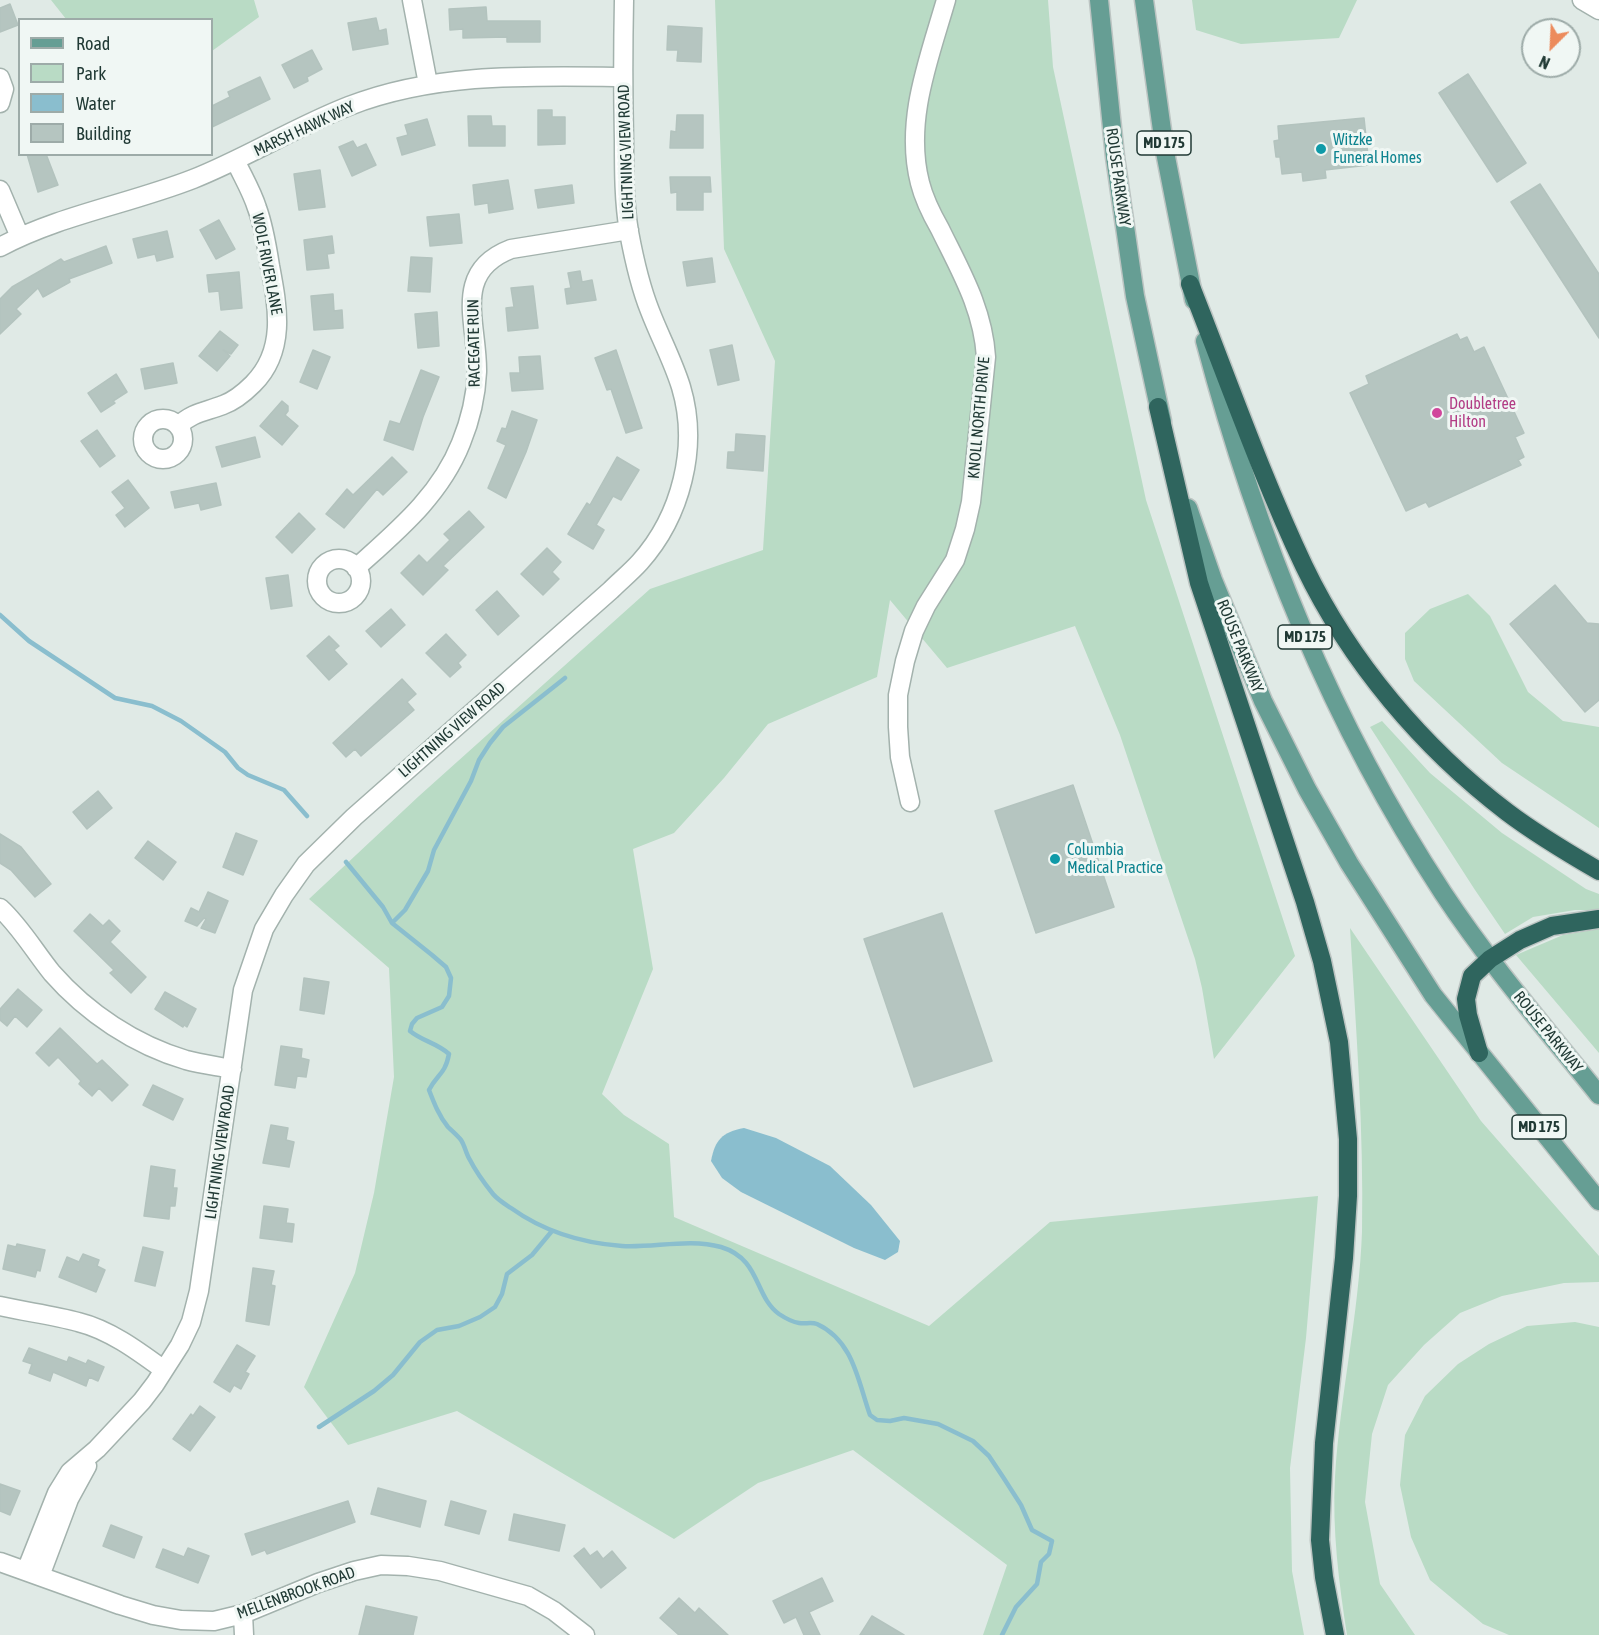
<!DOCTYPE html>
<html>
<head>
<meta charset="utf-8">
<style>
  body { margin:0 }
  #map { position:relative; width:1599px; height:1635px; overflow:hidden; background:#e0eae6; font-family:"Asap Condensed",sans-serif }
  canvas { display:block }
  .legend { position:absolute; left:18px; top:18px; width:195px; height:138px; box-sizing:border-box; background:#f0f7f4; border:2px solid #9daba8; margin:0; padding:8px 10px; list-style:none; font-size:18px; color:#213a35 }
  .legend li { display:flex; align-items:center; gap:12px; height:30px }
  .legend b { width:30px; border:2px solid #9daba8 }
  .north { position:absolute; left:1521px; top:18px; width:60px; height:60px; box-sizing:border-box; background:#f0f7f4; border:2px solid #9daba8; border-radius:50%; rotate:204deg; font-size:16px; font-weight:700; line-height:24px; text-align:center; color:#213a35 }
  .north::after { content:''; display:block; margin:auto; width:21px; height:27px; background:#ec8b5c; clip-path:polygon(50% 0,100% 100%,50% 72%,0 100%) }
</style>
</head>
<body>
<div id="map">
<canvas width="1599" height="1635"></canvas>
<ul class="legend">
<li><b style="height:8px;background:#669e94"></b>Road</li>
<li><b style="height:16px;background:#b9dbc5"></b>Park</li>
<li><b style="height:16px;background:#8abece"></b>Water</li>
<li><b style="height:16px;background:#b5c5c0"></b>Building</li>
</ul>
<div class="north">N</div>
</div>
<script>
const c = document.querySelector('canvas').getContext('2d');
c.lineJoin = 'round';
function paint(path, color) {
  c.fillStyle = color;
  c.fill(path, 'evenodd');
}
function strokePath(path, color, width, dash) {
  c.strokeStyle = color;
  c.lineWidth = width;
  c.lineCap = dash ? 'butt' : 'round';
  c.setLineDash(dash || []);
  c.stroke(path);
}
function label(font, color, halo, rows, align = 'center') {
  c.font = font + ' "Asap Condensed",sans-serif';
  c.lineWidth = 6;
  c.setLineDash([]);
  c.textBaseline = 'middle';
  c.strokeStyle = halo;
  c.fillStyle = color;
  for (const [text, x, y, turn = 0] of rows) {
    c.save();
    c.translate(x, y);
    c.rotate((+turn || 0) * Math.PI / 180);
    c.textAlign = isNaN(turn) ? turn : align;
    if (halo) c.strokeText(text, 0, 0);
    c.fillText(text, 0, 0);
    c.restore();
  }
}
paint(new Path2D(`
  M51 0H254L259 17 212 51V20L66 19Z
  M715 0H1048L1053 67 1146 500 1295 956 1214 1059 1202 988 1195 959 1120 735 1075 626 947 668 890 600 877 677 768 724 724 778 674 833 633 849 653 969 602 1094 624 1115 669 1144 674 1217 929 1326 1050 1222 1318 1196 1306 1338 1290 1468 1292 1571 1304 1635H983L1007 1565 853 1450 758 1483 674 1539 457 1411 348 1445 304 1387 355 1273 374 1193 394 1077 389 968 309 899 419 796 650 589 763 550 775 361 724 249Z
  M1192 0H1357L1339 38 1241 44 1196 30Z
  M1468 594 1490 616 1528 692 1563 721 1599 727V828L1502 763 1414 681 1405 659V633L1430 609Z
  M1382 721 1430 773 1502 833 1586 889 1599 894V910H1575L1533 917 1505 934 1475 890 1370 727Z
  M1350 928 1481 1121 1599 1256V1282L1564 1283 1502 1296 1460 1313 1424 1345 1388 1385 1372 1434 1365 1502 1380 1584 1415 1635H1347C1339 1583 1332 1530 1335 1477 1340 1395 1359 1314 1362 1232 1364 1131 1356 1029 1350 928Z
  M1599 929V1053L1516 955 1563 935Z
  M1575 1322 1599 1327V1635H1509L1483 1624 1430 1580 1411 1537 1400 1485 1405 1435 1425 1396 1458 1364 1489 1344 1527 1326Z`), '#b9dbc5');
paint(new Path2D(`
  M744 1128 776 1138 830 1166 871 1205 900 1241 898 1252 885 1260 854 1248 741 1192 722 1178 711 1161C715 1140 722 1132 744 1128Z`), '#8abece');
strokePath(new Path2D(`
  M0 615 29 641 115 698 152 706 181 721 225 752 238 768 248 775 284 790 307 816
  M346 862 383 907 392 923 432 955 446 967 451 978 449 996 442 1007 417 1018 412 1024 410 1031C422 1041 437 1043 449 1054 445 1075 437 1074 429 1090 434 1103 439 1116 448 1127 452 1131 457 1135 461 1140 465 1146 466 1154 470 1160 476 1172 485 1184 493 1194 498 1200 505 1204 511 1208 543 1231 582 1243 622 1246 654 1248 689 1238 721 1247 761 1259 754 1296 779 1314 785 1318 792 1322 799 1323 805 1324 812 1322 817 1324 854 1341 858 1382 870 1415L877 1420 890 1421 904 1418 938 1424 973 1441 989 1456 1003 1477 1021 1505 1032 1530 1052 1541 1049 1554 1041 1562 1037 1584 1016 1607 1002 1635
  M392 923 405 910 428 871 434 850 471 781 479 760 490 743 503 727 565 678
  M319 1427 374 1391 393 1375 420 1342 437 1330 459 1326 480 1317 495 1307 502 1294 507 1274 532 1255 552 1231`), '#8abece', 4.5);
const building = new Path2D(`
  M10 4 18 25 0 32V8Z
  M486 7 487 21H540V42H507V37L463 38V29L450 30 449 9Z
  M376 18 379 31 386 29 388 44 353 50 348 23Z
  M668 26 702 28 701 62 677 61 678 50H667Z
  M312 50 322 69 307 77 308 81 294 88 282 65Z
  M1468 74 1526 163 1497 182 1439 93Z
  M260 77 270 99 212 127V106L230 97 228 92Z
  M538 110H552V117H565V144L538 145Z
  M677 115H703V148H670L671 131 676 132Z
  M468 116H491L492 126H505V146H469Z
  M1364 118 1369 165 1325 170 1326 178 1303 181 1302 172 1282 174 1280 157H1276L1274 141 1279 140 1278 126Z
  M427 119 435 145 402 155 397 138 408 135 405 125Z
  M353 141 357 148 366 144 376 165 352 176 339 147Z
  M27 154H46L58 185 38 192Z
  M320 170 325 207 299 210 294 174Z
  M670 177H710L711 192H703V210H677V192L671 193Z
  M508 180 513 209 489 213 488 203 475 205 473 185Z
  M1540 184 1599 274V338L1511 202Z
  M572 185 574 203 538 208 535 190Z
  M459 214 462 243 430 246 427 217Z
  M219 220 235 249 216 259 200 230Z
  M167 231 173 257 157 261 155 254 138 258 133 239Z
  M332 236 334 253 327 254 329 268 307 270 304 240Z
  M106 246 112 263 69 279 70 282 43 297 38 288 16 309 21 314 0 334V299L12 287 61 259 64 262Z
  M411 257 432 258 430 292 408 291Z
  M712 258 715 282 687 286 683 262Z
  M580 271 582 282 592 280 596 300 567 304 565 289 571 288 568 273Z
  M239 272 242 308 221 310 219 291 209 292 207 275Z
  M533 286 538 328 508 331 506 308 514 307 511 288Z
  M333 294 334 311 342 310 343 328 314 330 311 296Z
  M437 312 439 346 418 348 415 314Z
  M220 331 238 345 231 354 223 350 230 356 217 371 199 356Z
  M1457 334 1460 340 1467 337 1474 352 1484 347 1524 433 1515 437 1524 457 1518 460 1521 465 1429 507 1426 502 1406 511 1350 393 1369 384 1366 376Z
  M732 345 739 380 718 385 710 350Z
  M313 350 330 357 317 389 300 382Z
  M616 350 642 428 626 433 611 389 607 390 595 358Z
  M540 356 543 389 512 391 510 373H520L519 357Z
  M173 363 177 383 145 389 141 369Z
  M421 370 439 377 423 417 413 450 384 440 390 421 400 424Z
  M116 374 127 392 113 401 115 403 101 412 88 393Z
  M282 401 288 406V411L285 415 298 426 282 445 260 426Z
  M512 411 537 420 526 452 506 498 488 488 506 445 497 441 502 428 506 429Z
  M97 430 115 456 100 467 81 441Z
  M736 434 765 436 763 471 727 468 728 452H735Z
  M255 437 260 457 222 467 216 447Z
  M392 457 407 472 383 495 377 489 344 528 326 514 347 489 353 495Z
  M617 457 639 470 621 500 613 496 596 525 604 530 593 549 568 534 587 503 590 505Z
  M128 480 149 508 125 527 116 515 125 508 112 492Z
  M216 483 221 505 201 510 199 503 175 508 171 492Z
  M469 511 484 527 443 566 448 570 423 595 401 573 419 555 427 563 450 540 444 534Z
  M299 513 315 529 292 553 276 537Z
  M547 548 561 562 552 572 559 579 543 595 521 574Z
  M288 575 292 606 271 609 266 578Z
  M1555 585 1587 623 1599 624V700L1585 712 1510 624Z
  M497 591 519 616 498 635 476 610Z
  M391 609 405 625 381 647 366 631Z
  M446 634 466 655 458 663 461 667 450 677 426 653Z
  M329 636 339 646 334 650 347 664 329 680 307 656Z
  M402 679 416 694 407 702 414 710 361 756 355 749 346 757 333 743Z
  M1073 785 1114 907 1036 933 995 811Z
  M98 791 112 808 87 829 73 812Z
  M236 833 257 841 243 875 223 867Z
  M0 834 21 847 51 884 35 897 11 870 0 863Z
  M148 841 176 862 163 880 135 858Z
  M208 892 228 901 215 933 201 928 206 919 204 918 197 926 185 921 191 908 199 912Z
  M942 913 992 1061 914 1087 864 939Z
  M90 914 103 926 109 920 120 931 110 942 146 977 131 993 110 973 114 970 74 931Z
  M304 978 329 982 324 1014 300 1010Z
  M18 989 42 1010 27 1027 15 1016 7 1026 0 1020V1009Z
  M165 992 196 1009 187 1027 184 1025 183 1027 155 1009Z
  M60 1028 97 1064 102 1060 128 1085 112 1101 99 1088 92 1096 79 1084 81 1081 58 1057 49 1066 36 1053Z
  M281 1046 302 1049 301 1058 309 1060 306 1077 297 1076 295 1088 275 1085Z
  M153 1085 183 1099 173 1120 143 1105Z
  M271 1125 288 1128 286 1140 294 1142 289 1167 263 1163Z
  M151 1166 175 1170 173 1188H177L175 1206H170L169 1219 144 1216Z
  M264 1206 288 1209 286 1223 294 1224 292 1242 260 1238Z
  M17 1244 45 1250 40 1271 37 1270 35 1277 3 1269 8 1245 16 1247Z
  M143 1247 163 1252 155 1286 135 1281Z
  M83 1254 99 1260 97 1266 105 1270 96 1292 59 1277 67 1257 79 1262Z
  M253 1268 274 1271 271 1285 275 1286 269 1325 246 1321Z
  M237 1345 255 1356 245 1372 249 1374 241 1389 234 1385 230 1392 214 1382Z
  M29 1348 67 1362 69 1357 86 1364 88 1360 104 1367 98 1381 89 1377 86 1386 53 1372 50 1381 29 1373 32 1364 23 1361Z
  M200 1406 215 1417 190 1451 173 1439 191 1414 193 1416Z
  M0 1484 20 1491 10 1515 0 1511Z
  M378 1488 426 1501 420 1527 371 1514Z
  M348 1501 355 1522 267 1554 265 1550 252 1555 245 1534Z
  M451 1501 486 1511 479 1534 445 1525Z
  M514 1514 565 1525 559 1551 509 1540Z
  M111 1525 142 1537 134 1558 103 1546Z
  M188 1548 209 1556 198 1583 156 1567 163 1549 184 1557Z
  M584 1548 590 1556 597 1551 603 1559 612 1551 626 1568 601 1588 574 1556Z
  M822 1578 833 1601 809 1612 820 1635H804L796 1617 784 1623 773 1601Z
  M679 1598 695 1613 699 1608 728 1635H679L660 1618Z
  M366 1606 417 1617 413 1635H359Z
  M872 1616 904 1635H860Z`);
paint(building, '#b5c5c0');
strokePath(building, '#b3c3be', 1.5);
const minor = new Path2D(`
  M412 0 428 84
  M1582 0 1599 10
  M0 78 4 89 0 103
  M0 190 20 237
  M0 247C60 215 129 204 193 179 246 158 295 127 349 106 436 72 531 76 623 77
  M143 439a20 20 0 1 1 40 0a20 20 0 1 1-40 0Z
  M178 426C193 412 205 412 223 405 234 401 245 392 253 384 286 351 278 308 270 266 267 247 264 227 257 208 252 192 243 177 236 162
  M317 581a22 22 0 1 1 44 0a22 22 0 1 1-44 0Z
  M356 568C397 531 440 496 461 443 470 421 476 396 477 372 478 324 451 272 511 249L629 230
  M910 802 900 757 898 727V695L905 661 914 631 926 606 955 560 965 529 971 502 986 357C983 309 961 272 940 229 932 215 924 199 920 183 904 121 929 59 946 0
  M0 908C20 926 35 952 52 973 87 1013 135 1045 186 1060 201 1064 217 1066 232 1069
  M0 1306C26 1312 53 1315 78 1322 110 1330 138 1351 164 1370
  M0 1562 120 1605 153 1615 181 1620 214 1621 243 1614 318 1583 354 1571 381 1565 408 1566 440 1571 528 1596 554 1611 585 1635
  M26 1571 57 1493 70 1472 97 1449 142 1401 155 1384 180 1345 191 1322 199 1291 243 990 264 929 284 895 306 864 354 817 611 590C620 581 631 572 640 562 681 516 699 447 681 387 673 361 660 337 650 311 640 286 634 259 629 232 624 202 624 171 624 141 623 94 623 47 624 0
  M40 1576 69 1499 87 1466
  M243 1614 244 1635`);
const primary = new Path2D(`
  M1099 0 1115 157 1135 296 1162 421
  M1144 0 1165 152 1194 300
  M1205 341C1257 538 1331 722 1443 893 1490 964 1546 1029 1599 1095
  M1188 508 1213 580 1263 701 1307 789 1349 863 1433 995 1599 1201`);
const motorway = new Path2D(`
  M1190 284C1227 377 1261 475 1304 566 1350 662 1423 748 1507 812 1536 834 1568 853 1599 871
  M1158 407 1199 583 1305 902 1322 961 1339 1042 1348 1139V1196L1344 1258 1324 1443 1320 1540 1324 1577 1335 1635
  M1479 1053 1468 1015 1466 999 1472 976 1490 959 1520 940 1552 926 1599 919`);
strokePath(minor, '#a3b2ad', 21);
strokePath(primary, '#bcc4c2', 21);
strokePath(motorway, '#bcc4c2', 21);
strokePath(minor, '#fff', 18);
strokePath(primary, '#669e94', 18);
strokePath(motorway, '#2f655e', 18);
for (const [x, y, r, color] of [
  [1321,149,6,"#0f9aa8"],
  [1437,413,6,"#d1479c"],
  [1055,859,6,"#0f9aa8"]
]) {
  const dot = new Path2D();
  dot.arc(x, y, r, 0, 2 * Math.PI);
  c.fillStyle = color;
  c.fill(dot);
  strokePath(dot, '#f0f7f4', 2);
}
for (const [x, y, w] of [
  [1164,143,54],
  [1305,637,54],
  [1539,1127,54]
]) {
  const box = new Path2D();
  box.roundRect(x - w / 2, y - 12, w, 24, 4.5);
  c.fillStyle = '#f0f7f4';
  c.fill(box);
  strokePath(box, '#213a35', 1.5);
}
label('bold 15px', '#213a35', null, [
  ["MD 175",1164,143],
  ["MD 175",1305,637],
  ["MD 175",1539,1127]
]);
label('16px', '#213a35', '#f0f7f4', [
  ["MARSH HAWK WAY",304,129,-25],
  ["LIGHTNING VIEW ROAD",626,152,-92],
  ["ROUSE PARKWAY",1118,177,82],
  ["WOLF RIVER LANE",267,264,79],
  ["RACEGATE RUN",474,343,-91],
  ["KNOLL NORTH DRIVE",979,418,-85],
  ["ROUSE PARKWAY",1240,646,68],
  ["LIGHTNING VIEW ROAD",452,730,-41],
  ["ROUSE PARKWAY",1548,1032,51],
  ["LIGHTNING VIEW ROAD",220,1152,-82],
  ["MELLENBROOK ROAD",296,1593,-20]
]);
label('16px', '#0d838f', '#f0f7f4', [
  ["Witzke",1333,140],
  ["Funeral Homes",1333,158],
  ["Columbia",1067,850],
  ["Medical Practice",1067,868]
], 'left');
label('16px', '#b23c85', '#f0f7f4', [
  ["Doubletree",1449,404],
  ["Hilton",1449,422]
], 'left');
</script>
</body>
</html>
